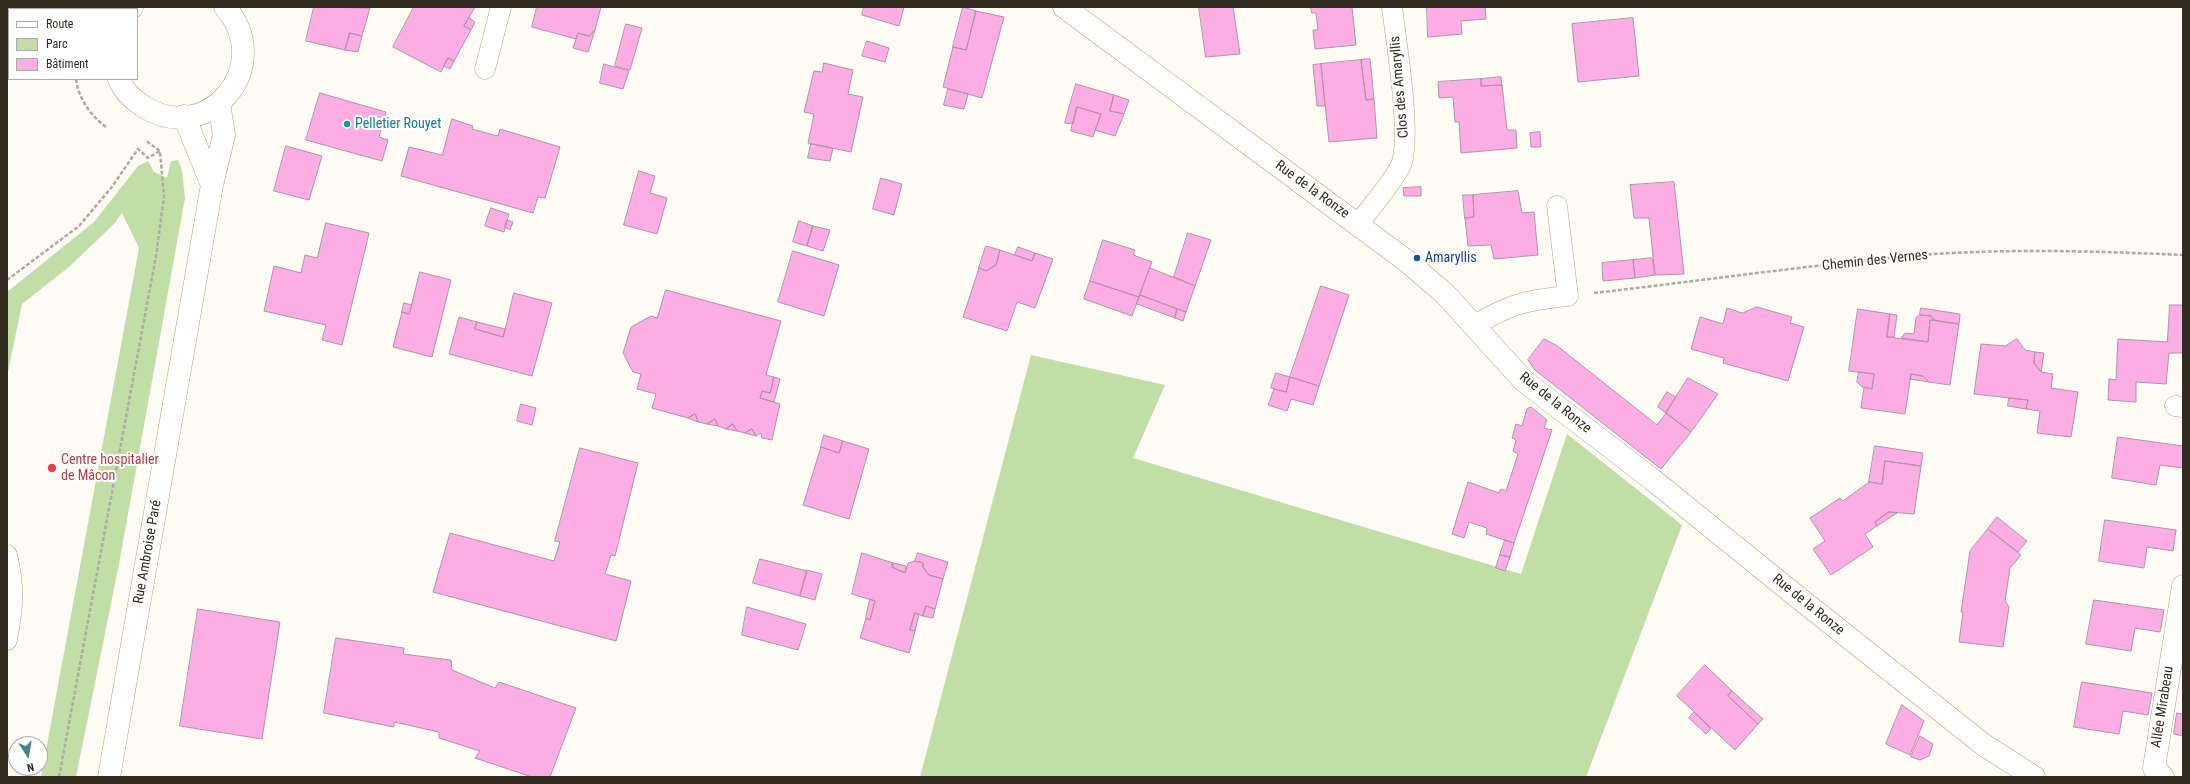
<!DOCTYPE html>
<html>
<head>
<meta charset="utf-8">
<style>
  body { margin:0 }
  #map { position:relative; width:2190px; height:784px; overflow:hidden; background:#fdfbf4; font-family:"Roboto Condensed",sans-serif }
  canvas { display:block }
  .frame { position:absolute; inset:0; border:8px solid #312c1f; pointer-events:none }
  .legend { position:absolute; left:8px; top:8px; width:130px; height:72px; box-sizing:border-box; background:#fff; border:1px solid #adaba5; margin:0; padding:5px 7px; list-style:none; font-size:12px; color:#312c1f }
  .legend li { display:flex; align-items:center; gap:8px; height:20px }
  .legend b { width:20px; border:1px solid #adaba5 }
  .north { position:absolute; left:8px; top:736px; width:40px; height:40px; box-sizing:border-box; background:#fff; border:1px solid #adaba5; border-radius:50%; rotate:168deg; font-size:11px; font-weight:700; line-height:16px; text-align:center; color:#312c1f }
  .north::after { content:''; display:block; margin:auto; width:14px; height:18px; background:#3c848b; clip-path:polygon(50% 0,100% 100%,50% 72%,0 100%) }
</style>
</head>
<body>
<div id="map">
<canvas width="2190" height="784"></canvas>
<div class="frame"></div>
<ul class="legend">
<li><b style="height:5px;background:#fff"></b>Route</li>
<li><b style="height:11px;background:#c1dea7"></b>Parc</li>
<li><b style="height:11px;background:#fcade4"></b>Bâtiment</li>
</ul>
<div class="north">N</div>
</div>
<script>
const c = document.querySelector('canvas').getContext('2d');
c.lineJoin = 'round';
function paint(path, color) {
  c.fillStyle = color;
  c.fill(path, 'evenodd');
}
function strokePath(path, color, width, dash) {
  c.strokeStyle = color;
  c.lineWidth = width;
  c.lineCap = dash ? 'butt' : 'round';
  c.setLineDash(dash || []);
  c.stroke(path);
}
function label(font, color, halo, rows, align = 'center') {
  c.font = font + ' "Roboto Condensed",sans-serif';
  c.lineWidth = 4;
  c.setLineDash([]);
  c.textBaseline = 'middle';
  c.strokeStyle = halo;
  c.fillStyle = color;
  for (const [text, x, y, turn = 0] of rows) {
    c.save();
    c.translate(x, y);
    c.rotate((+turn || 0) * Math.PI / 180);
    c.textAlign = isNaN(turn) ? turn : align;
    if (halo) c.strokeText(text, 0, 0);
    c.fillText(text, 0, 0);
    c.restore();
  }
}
paint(new Path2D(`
  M178 160 182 170 185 198 119 564 76 777H41L139 248 122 213 114 224 69 267 22 304 7 377V292L94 222 138 166 148 161 154 172 167 178 171 161Z
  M1031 355 1165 385 1133 458 1521 574 1567 434 1682 525 1586 777H920Z`), '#c1dea7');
const building = new Path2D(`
  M314 7 370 8 362 36 350 33 345 50 306 41Z
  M414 7H475L464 26 471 30 454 61 448 58 441 72 393 47Z
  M537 7H601L595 30 589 36 578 33 576 39 532 27Z
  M864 7H904L899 26 862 15Z
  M963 7 976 11 966 50 953 47Z
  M1199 7H1233L1240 54 1206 57Z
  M1311 7H1352L1356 45 1315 49 1313 30H1318L1316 13H1312Z
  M1427 7H1485L1486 19 1461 21 1462 34 1428 37Z
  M976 11 1004 17 982 98 943 87 953 47 966 50Z
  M469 18 475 22 471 30 464 26Z
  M1633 18 1639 76 1578 82 1572 24Z
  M626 24 642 28 630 70 615 66Z
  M595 30 588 52 573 48 578 33 589 36Z
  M350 33 362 36 358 52 345 50Z
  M867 41 889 48 885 62 862 56Z
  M448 58 454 61 450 69 444 66Z
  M1370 59 1374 99 1366 100 1361 60Z
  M1361 60 1366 100 1374 99 1377 138 1329 142 1321 64Z
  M824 63 853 70 848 94 863 97 851 152 808 143 814 114 804 112 814 71 822 72Z
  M604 64 629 71 623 89 600 83Z
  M1321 64 1325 106H1317L1313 65Z
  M1501 77 1502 85 1481 86V79Z
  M1481 79V86L1502 85 1507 130H1516L1517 148 1461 153 1459 122H1455L1453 97 1439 98 1438 82Z
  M1076 84 1114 95 1110 111 1124 114 1115 136 1095 130 1101 114 1077 107 1073 124 1065 123Z
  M948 89 968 94 964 109 944 105Z
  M320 93 386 112 379 137 388 140 382 161 306 140Z
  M1114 95 1129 100 1124 114 1110 111Z
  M1077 107 1101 114 1093 137 1071 131Z
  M452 119 473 126 472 129 498 136 500 129 560 147 545 198 538 197 533 213 401 176 409 147 442 155Z
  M1540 132 1541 147H1531L1530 133Z
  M811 144 833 148 830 161 808 158Z
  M286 146 322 156 309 200 274 191Z
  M639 171 655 176 650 193 667 198 657 234 624 225Z
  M881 178 902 184 894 215 873 209Z
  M1674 182 1684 274 1655 275 1649 218H1634L1630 185Z
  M1421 187V196H1404L1403 188Z
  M1518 191 1522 213 1534 212 1538 255 1494 259 1491 245 1468 246 1465 218 1474 217 1473 195Z
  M1463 195H1473L1474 217 1465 218Z
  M491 208 509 214 504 232 485 226Z
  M507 220 513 222 510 230 505 227Z
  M799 221 813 226 807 246 793 242Z
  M326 223 369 233 342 345 322 340 326 325 264 311 274 266 301 273 305 255 317 258Z
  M813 226 830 230 823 251 807 246Z
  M1188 233 1211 240 1195 286 1174 277Z
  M1103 240 1135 250 1133 255 1152 262 1139 297 1090 281Z
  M986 246 1000 250 996 265 986 271 979 268Z
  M1018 247 1035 253 1032 261 1015 255Z
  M1000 250 1032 261 1035 253 1053 259 1035 308 1017 302 1007 331 963 317 979 268 986 271 996 265Z
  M793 251 839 265 824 316 778 302Z
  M1652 258 1655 275 1635 278 1633 260Z
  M1633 260 1635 278 1603 281 1602 263Z
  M1150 268 1195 286 1186 312 1140 295Z
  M420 272 451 280 432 357 393 347 402 312 409 314Z
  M1090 281 1139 297 1132 316 1084 299Z
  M1321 286 1349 295 1319 386 1290 377Z
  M666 290 781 321 766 375 774 377 770 393 762 391 760 398 780 404 772 440 762 438 761 433 756 436 752 429 745 433 737 431 733 424 726 429 718 426 715 419 707 424 698 422 695 414 688 418 652 408 656 394 637 389 641 374 633 372 623 353 631 327 651 316 657 318Z
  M514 293 552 303 532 376 449 354 459 317 477 322 475 329 503 337Z
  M1140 295 1177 309 1175 318 1137 304Z
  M404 303 412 305 409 314 402 312Z
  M2170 305H2183V353H2169L2166 384 2136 382V402L2108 400 2109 379 2116 380 2118 339 2167 342Z
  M1757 307 1792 317 1790 323 1804 327 1788 381 1723 363 1724 358 1691 349 1700 317 1723 324 1727 308 1742 313Z
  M1921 308 1960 314 1959 324 1934 320 1931 316 1920 315Z
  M1177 309 1186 312 1183 321 1175 318Z
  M1858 309 1890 314 1887 337 1928 342 1930 320 1959 324 1950 385 1929 382 1923 376 1911 374 1905 414 1861 408 1864 387 1872 389 1874 374 1849 371Z
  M1890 314 1897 315 1894 337H1887Z
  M1920 315 1931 316 1934 320H1930L1928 342 1901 338 1905 333 1914 334 1916 318Z
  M477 322 505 329 503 337 475 329Z
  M1544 339 1556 345 1657 425 1666 413 1691 432 1661 469 1535 370 1528 360Z
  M2017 339 2025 350 2035 352 2034 363 2041 372 2053 374 2051 388 2078 392 2071 437 2037 433 2040 411 2026 409 2028 400 1974 394 1981 344 2005 346Z
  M2035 352 2044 353 2041 372 2034 363Z
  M1859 372 1874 374 1872 389 1862 387 1857 382Z
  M1276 373 1290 377 1286 392 1271 388Z
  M1911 374 1923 376 1929 382 1910 379Z
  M774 377 780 379 774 402 760 398 762 391 770 393Z
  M1290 377 1319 386 1313 405 1291 399 1287 411 1268 405 1274 389 1286 392Z
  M1688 378 1718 394 1691 432 1666 413Z
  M1667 392 1676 397 1666 413 1658 407Z
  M2009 398 2028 400 2026 409 2008 406Z
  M521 404 536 408 532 425 517 421Z
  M1531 407 1547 420 1544 428 1552 430 1514 543 1486 534 1487 528 1469 522 1464 538 1452 534 1468 482 1499 493 1501 489 1506 491 1518 454 1513 451 1516 440 1512 438 1516 424 1522 426 1527 409Z
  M695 414 696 415 698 422 688 418Z
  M715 419 718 426 707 424 710 422Z
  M733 424 734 426 737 431 726 429Z
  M752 429 755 434 756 436 745 433Z
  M824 435 843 441 839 453 821 447Z
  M2118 437 2183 446V468L2160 465 2156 485 2112 478Z
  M843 441 869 449 849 519 803 505 821 447 839 453Z
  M1875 446 1923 453 1921 466 1885 461 1882 484 1869 482Z
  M580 448 638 463 615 556 611 555 605 574 631 581 616 641 433 592 450 533 554 561 560 542 555 541Z
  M1885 461 1921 466 1914 514 1889 512 1875 522 1877 526 1865 534 1873 547 1831 575 1813 549 1825 541 1810 518 1840 498 1843 501 1869 482 1882 484Z
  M1889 512 1897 513 1877 526 1875 522Z
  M1997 517 2027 541 2018 552 1988 529Z
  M2105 520 2176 530 2173 551 2147 547 2144 568 2099 561Z
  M1988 529 2021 555 2010 568 2005 601 2009 607 2003 647 1959 642 1963 612H1961L1970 551Z
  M1505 540 1514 543 1510 557 1500 555Z
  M862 553 893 563 892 567 905 573 908 563 915 561 923 563V567L929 575 943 579 935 609 926 606 923 616 915 613 910 630 915 631 909 653 860 638 866 618 870 620 875 601 852 594Z
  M918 553 948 562 943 579 929 575 923 567V563L915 561Z
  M1500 555 1510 557 1505 571 1496 568Z
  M760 559 807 571 800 596 753 583Z
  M893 563 906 566 905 573 892 567Z
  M807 570 822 574 815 600 800 596Z
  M870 599 875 601 870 620 866 618Z
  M2094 600 2164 610 2160 632 2135 628 2131 651 2086 644Z
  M926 606 935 609 933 618 923 616Z
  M747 607 806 624 798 650 742 635Z
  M198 609 280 622 262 739 180 726Z
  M915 613 919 614 915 631 910 630Z
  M336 638 404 648 403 654 451 660 452 670 495 688 499 682 576 708 550 777H532L475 758 480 751 439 738V732L394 722V727L324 713Z
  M1705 665 1732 691 1728 696 1758 724 1735 750 1677 696Z
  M2082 682 2152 693 2148 715 2123 711 2119 734 2074 727Z
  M1732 691 1763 719 1758 724 1728 696Z
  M1902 705 1924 721 1910 755 1886 744Z
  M1694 712 1711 729 1706 734 1689 718Z
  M2177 713 2183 714V736L2174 734Z
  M1920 736 1933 744 1929 756 1920 760 1911 757Z`);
paint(building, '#fcade4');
strokePath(building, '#b393a8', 1);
const service = new Path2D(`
  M485 69 501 7
  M1358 224C1372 206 1389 187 1400 167 1413 142 1396 40 1392 7
  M1475 325C1510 304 1527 300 1568 296L1557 206
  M2175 406 2183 407
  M7 555C15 588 13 607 7 640`);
const minor = new Path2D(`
  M1064 7 1408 262 1446 295 1524 381 1653 480 1800 599 1984 745 2034 777
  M184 116 212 185
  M109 777 212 185 224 135 219 103
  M2163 777 2154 768 2183 586`);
const tertiary = new Path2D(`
  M130 9 132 7
  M7 26H9
  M119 79C123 90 133 100 143 106 206 148 277 67 225 7`);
strokePath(service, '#afa382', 21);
strokePath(minor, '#afa382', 23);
strokePath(tertiary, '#afa382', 23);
strokePath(new Path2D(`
  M81 7H85
  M76 79C78 98 91 116 106 127
  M7 280 79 226 111 188 138 149 148 158 160 151
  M1594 293C1699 281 1804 266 1909 256 2000 248 2092 251 2183 255
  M59 777 156 256 164 197 160 151 145 140`), '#afaca3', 2.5, [4, 2]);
strokePath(service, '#fff', 20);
strokePath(minor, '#fff', 22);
strokePath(tertiary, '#fff', 22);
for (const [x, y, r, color] of [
  [347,124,4,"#0f9aa8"],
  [1417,258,4,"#1a4fb4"],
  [52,468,5,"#e0444e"]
]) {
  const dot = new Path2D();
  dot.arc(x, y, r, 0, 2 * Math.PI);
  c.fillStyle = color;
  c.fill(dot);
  strokePath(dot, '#fff', 1.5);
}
label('14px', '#312c1f', '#fff', [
  ["Clos des Amaryllis",1400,87,-95],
  ["Rue de la Ronze",1312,190,36],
  ["Chemin des Vernes",1875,261,-6],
  ["Rue de la Ronze",1555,403,39],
  ["Rue Ambroise Paré",148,552,-80],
  ["Rue de la Ronze",1808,605,39],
  ["Allée Mirabeau",2163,707,-81]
]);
label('14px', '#0d838f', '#fff', [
  ["Pelletier Rouyet",355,124]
], 'left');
label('14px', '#164399', '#fff', [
  ["Amaryllis",1425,258]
], 'left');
label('14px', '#be3a42', '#fff', [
  ["Centre hospitalier",61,460],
  ["de Mâcon",61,476]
], 'left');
</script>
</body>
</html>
